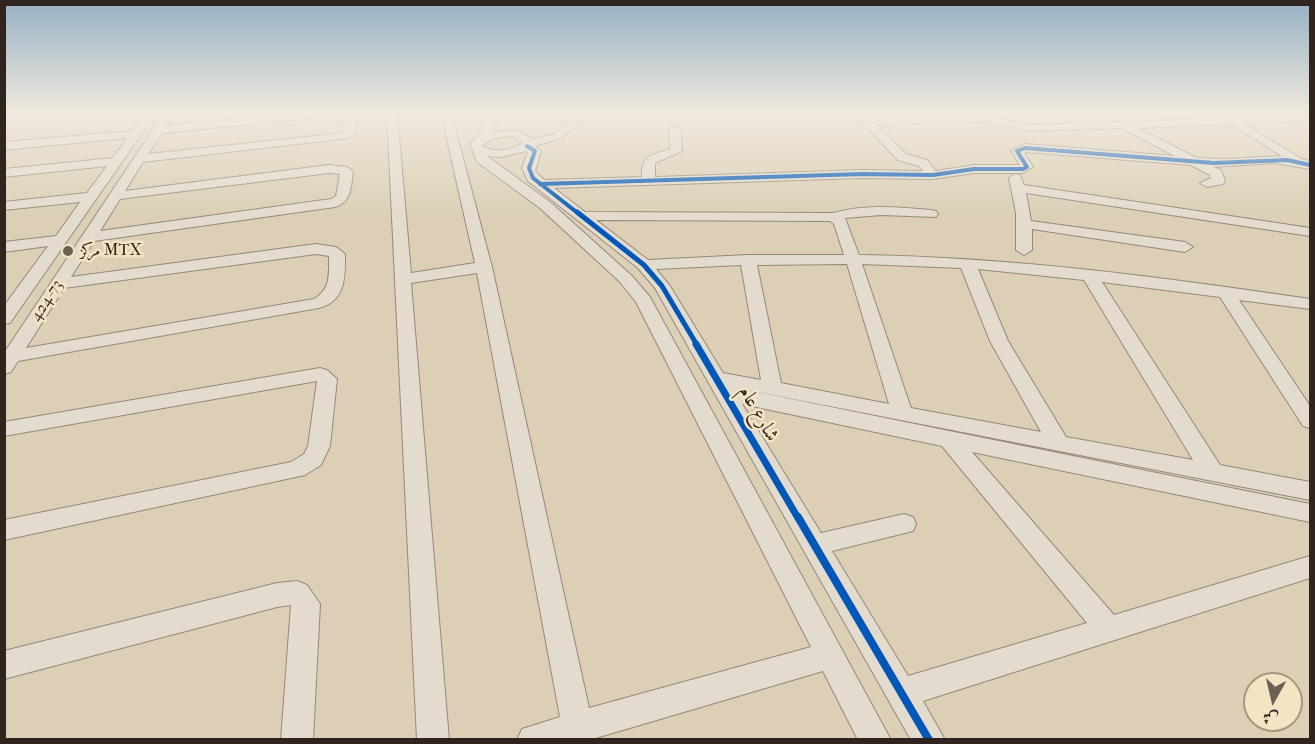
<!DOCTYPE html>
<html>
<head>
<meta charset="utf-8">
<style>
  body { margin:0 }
  #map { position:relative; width:1315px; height:744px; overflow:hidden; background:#dccfb5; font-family:"IM FELL French Canon",Amiri,serif }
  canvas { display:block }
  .frame { position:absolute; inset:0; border:6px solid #30241e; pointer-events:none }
  .north { position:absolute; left:1243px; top:672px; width:60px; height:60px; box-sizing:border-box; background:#f3e4c4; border:2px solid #a59782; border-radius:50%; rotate:188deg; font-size:16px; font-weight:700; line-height:24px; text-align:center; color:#30241e }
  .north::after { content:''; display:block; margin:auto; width:21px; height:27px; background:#6c6053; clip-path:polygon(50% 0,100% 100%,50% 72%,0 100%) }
</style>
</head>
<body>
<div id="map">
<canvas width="1315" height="744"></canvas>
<div class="frame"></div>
<div class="north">ش</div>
</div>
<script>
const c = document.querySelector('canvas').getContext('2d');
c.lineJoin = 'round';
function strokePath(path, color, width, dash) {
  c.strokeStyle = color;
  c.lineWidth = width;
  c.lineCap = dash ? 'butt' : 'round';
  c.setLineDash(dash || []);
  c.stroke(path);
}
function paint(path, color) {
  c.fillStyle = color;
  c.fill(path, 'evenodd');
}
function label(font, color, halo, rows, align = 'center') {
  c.font = font + ' "IM FELL French Canon",Amiri,serif';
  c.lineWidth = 5;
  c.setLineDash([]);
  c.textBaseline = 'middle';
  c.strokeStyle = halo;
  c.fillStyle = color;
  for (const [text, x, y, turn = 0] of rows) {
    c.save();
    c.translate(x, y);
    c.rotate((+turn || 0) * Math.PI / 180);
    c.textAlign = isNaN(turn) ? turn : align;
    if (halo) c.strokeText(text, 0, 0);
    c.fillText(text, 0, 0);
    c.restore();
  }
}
const minor = new Path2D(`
  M145 113H156L10 323 4 324V306L48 246 4 252V242L56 236 80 202 4 210V202L87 193 107 166 4 177V169L113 158 127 138 4 150V142L132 131Z
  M164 113H174L166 126 297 113H337L332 116 162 133 148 154 342 133 346 113H356L355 134 349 138 143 162 125 191 329 165 347 167 353 171C351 186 352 202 335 207L94 241 71 277 316 244 336 247 345 254C345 277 346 301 319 308L18 361 11 372 4 374V353ZM329 173 340 174 336 196 331 199 100 231 120 199ZM316 254 329 256C329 274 331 289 314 299L26 348 64 288Z
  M387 113H397L411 273 475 263 441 113H451L492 267 589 708 811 647 636 302 620 282 540 208 477 162 470 143 475 139 491 113H501L491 132 517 131 533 139 554 134 580 113H592L562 138 535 146 541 151 535 171 544 180 642 177C641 154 651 156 670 149L669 129 675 126 681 129 682 151 655 163V177L862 170 923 171 919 166 898 160 862 123 841 113H856L867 118 986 116 1032 125 1310 115V121L1244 124 1302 159 1310 161V169L1275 163 1213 167 1221 170 1225 181 1223 184 1207 187 1200 183 1211 178 1210 175 1191 165 1026 152 1024 153 1033 167 1023 173H974L933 179 862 178 554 188 585 212 833 213C866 204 898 207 931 210L936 211 938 214 936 217 881 215 845 218 859 255C1010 257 1161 277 1310 299V309L1239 300 1310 406V428L1303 426 1220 297 1102 282 1220 465 1310 482V500L732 387 1310 504V522L972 452 1114 615 1310 556V578L923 701 945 740H911L655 288 638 268 528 181 522 168 528 152 526 151 502 157 487 156 550 202 632 276 650 297 891 740H858L823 671 589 740H517L522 729 560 717 477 273 411 283 449 740H417ZM986 122 1032 131 1121 128 1175 156 1025 144 1011 151 1020 165H974L936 171 927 160 906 154 876 124ZM1230 124 1282 156 1226 159 1197 158 1137 128ZM508 136 514 137 522 143C510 151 495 153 482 146L492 139ZM596 220 830 221 834 224 844 255H748L648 260ZM847 264 889 404 781 383 757 265ZM862 264 961 268 990 341 1041 432 911 408ZM741 265 761 380 723 373 670 286 656 269ZM978 269 1084 280 1193 460 1066 437 1008 341ZM742 404 942 446 1087 623 908 676 832 551 913 531 916 524 913 517 904 514 821 533Z
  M1015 174 1020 175 1024 185 1310 228V236L1026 193 1031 221 1185 242 1193 247 1185 252 1032 229V250L1024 255 1016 250V213L1009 178Z
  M320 368 327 370 337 379 330 446 321 465 305 475 4 540V520L291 462 304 454 308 446 317 381 4 436V422Z
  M297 581 307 585 320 604 313 740H281L291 605 277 607 4 679V651L277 583Z`);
strokePath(minor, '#92897a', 2);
paint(minor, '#e3dcce');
strokePath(new Path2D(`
  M527 146 535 151 529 168 533 178 579 214
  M540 184 862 174 933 175 974 169H1023L1027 167 1017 151 1025 148 1214 163 1287 160 1310 165`), '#0057b8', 4);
strokePath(new Path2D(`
  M577 212 644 265 662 286 697 345`), '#0057b8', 5);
strokePath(new Path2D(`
  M696 344 798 518`), '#0057b8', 7);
strokePath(new Path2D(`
  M798 517 929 740`), '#0057b8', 8);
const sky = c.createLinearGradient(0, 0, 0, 217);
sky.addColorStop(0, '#96b0c2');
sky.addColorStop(0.52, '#efe9de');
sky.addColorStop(1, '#efe9de00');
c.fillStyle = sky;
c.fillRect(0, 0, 1315, 217);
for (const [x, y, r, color] of [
  [68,251,6,"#6c6053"]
]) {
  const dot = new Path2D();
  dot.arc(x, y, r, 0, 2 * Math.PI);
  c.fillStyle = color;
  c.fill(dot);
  strokePath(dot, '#f3e4c4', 2);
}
label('16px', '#30241e', '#f3e4c4', [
  ["مركز MTX",80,251]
], 'left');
label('16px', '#30241e', '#f3e4c4', [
  ["424-73",47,301,-57]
]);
label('20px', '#30241e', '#f3e4c4', [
  ["شارع عام",758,414,60]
]);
</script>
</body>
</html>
